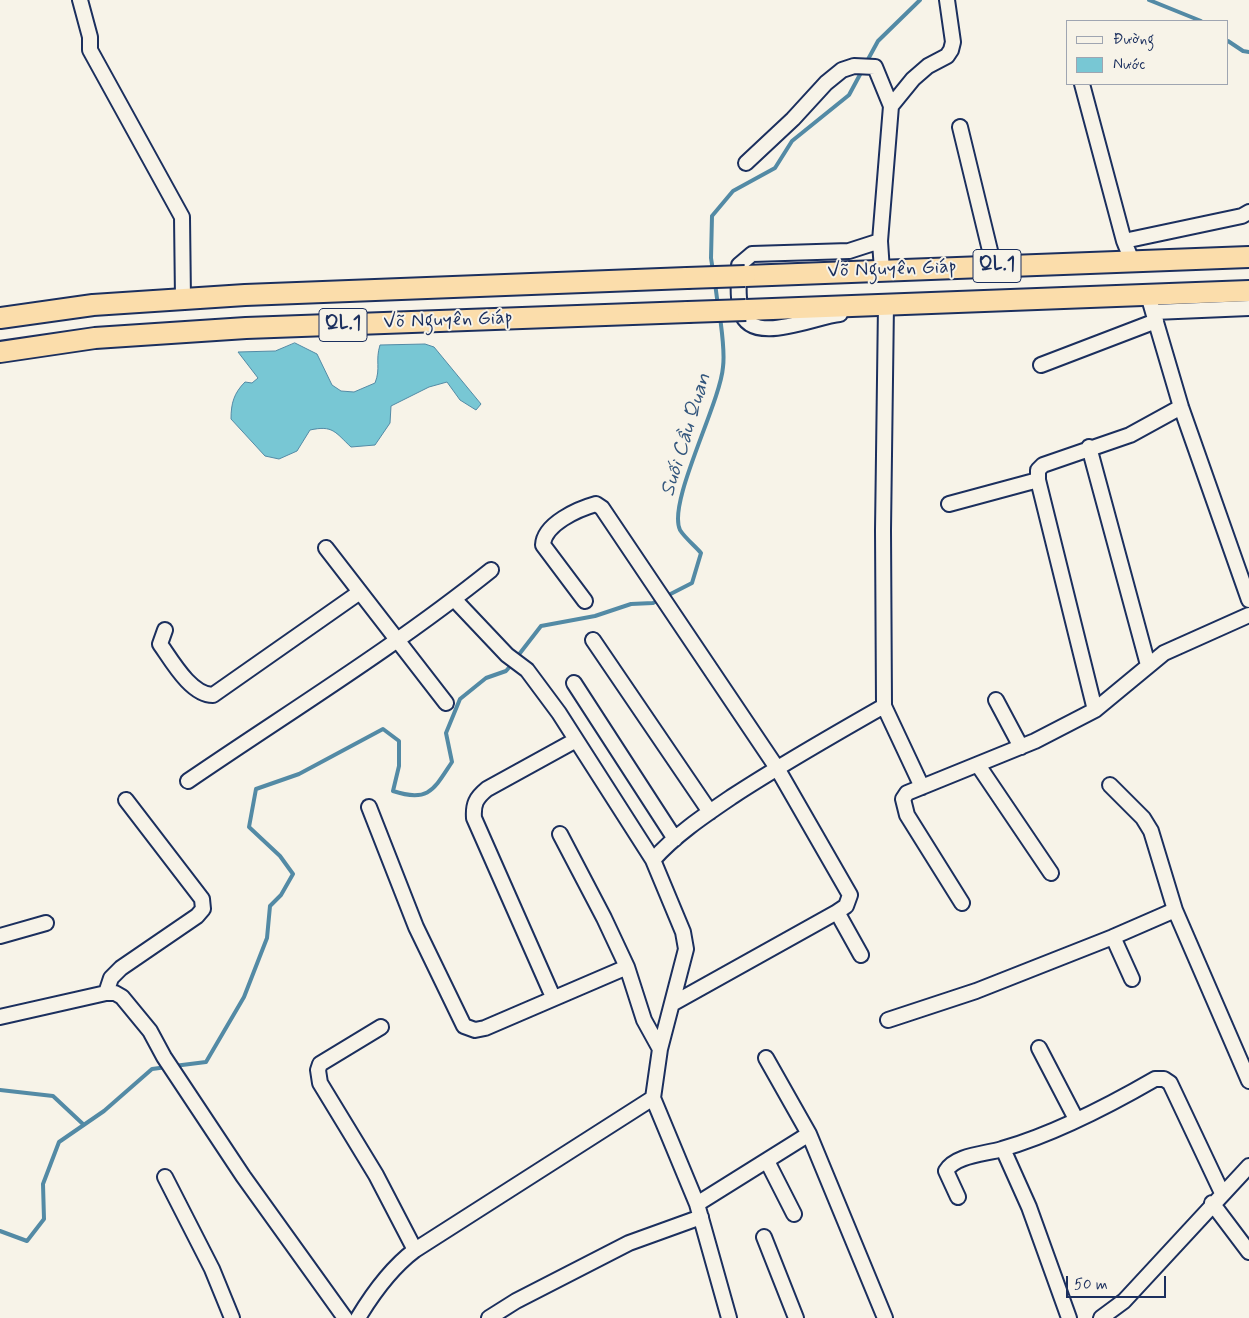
<!DOCTYPE html>
<html>
<head>
<meta charset="utf-8">
<style>
  body { margin:0 }
  #map { position:relative; width:1249px; height:1318px; overflow:hidden; background:#f7f3e8; font-family:Mynerve,sans-serif }
  canvas { display:block }
  .legend { position:absolute; left:1066px; top:20px; width:162px; height:65px; box-sizing:border-box; background:#f7f3e8; border:1px solid #9fa5b1; margin:0; padding:6px 9px; list-style:none; font-size:15px; color:#1b2f5e }
  .legend li { display:flex; align-items:center; gap:10px; height:25px }
  .legend b { width:25px; border:1px solid #9fa5b1 }
  .scale { position:absolute; left:1066px; top:1276px; width:100px; height:22px; box-sizing:border-box; border:2px solid #1b2f5e; border-top:0; padding-left:6px; font-size:15px; line-height:18px; white-space:nowrap; color:#1b2f5e; -webkit-text-stroke:4px #f7f3e8; paint-order:stroke }
</style>
</head>
<body>
<div id="map">
<canvas width="1249" height="1318"></canvas>
<ul class="legend">
<li><b style="height:6px;background:#f7f3e8"></b>Đường</li>
<li><b style="height:14px;background:#78c7d4"></b>Nước</li>
</ul>
<div class="scale">50 m</div>
</div>
<script>
const c = document.querySelector('canvas').getContext('2d');
c.lineJoin = 'round';
function paint(path, color) {
  c.fillStyle = color;
  c.fill(path, 'evenodd');
}
function strokePath(path, color, width, dash) {
  c.strokeStyle = color;
  c.lineWidth = width;
  c.lineCap = dash ? 'butt' : 'round';
  c.setLineDash(dash || []);
  c.stroke(path);
}
function label(font, color, halo, rows, align = 'center') {
  c.font = font + ' Mynerve,sans-serif';
  c.lineWidth = 4;
  c.setLineDash([]);
  c.textBaseline = 'middle';
  c.strokeStyle = halo;
  c.fillStyle = color;
  for (const [text, x, y, turn = 0] of rows) {
    c.save();
    c.translate(x, y);
    c.rotate((+turn || 0) * Math.PI / 180);
    c.textAlign = isNaN(turn) ? turn : align;
    if (halo) c.strokeText(text, 0, 0);
    c.fillText(text, 0, 0);
    c.restore();
  }
}
const water = new Path2D(`
  M295 343 317 354 332 385 341 391 354 392 375 383C381 368 375 361 380 345L425 344 434 347 481 404 476 410 460 400 447 382 429 387 391 406 390 423 375 445 351 447C335 432 333 425 310 430L297 451 279 459 265 456 231 419C231 403 234 393 245 382L252 383 258 378 238 352 275 351Z`);
paint(water, '#78c7d4');
strokePath(water, '#538aa5', 1);
strokePath(new Path2D(`
  M1149 0 1201 21
  M1228 41 1243 51 1249 52
  M866 63 878 41 920 0
  M713 271 711 258 712 216 733 191 775 168 792 141 849 95 863 69
  M715 283 718 306
  M517 657 541 626 595 616 631 604 653 603 692 583 701 553C695 546 685 538 680 530 667 503 720 404 723 367 725 352 722 333 720 317
  M174 1066 206 1062 244 997 267 938 270 906 281 895 293 874 280 856 249 827 256 789 299 774 383 729 399 741V766L393 791C429 803 434 789 452 762L446 733 460 699 486 678 506 671 513 663
  M0 1090 53 1096 84 1125
  M0 1231 27 1241 44 1219 43 1184 59 1142 104 1111 152 1069 167 1067`), '#538aa5', 4);
const minor = new Path2D(`
  M80 0 90 37V50L182 217 183 299
  M1082 84 1124 241 1132 261
  M960 127 994 267
  M746 163 793 119 826 83 842 70 854 66 875 67 891 106
  M1124 241 1242 216 1249 212
  M882 271 880 241 891 106 913 79 928 66 947 56 951 50 953 42 947 0
  M1148 295 1181 407 1249 600
  M1154 312 1249 308
  M840 314C815 316 751 347 741 311 737 298 739 279 739 265L752 254 849 251 880 241
  M1041 365 1156 321
  M1089 447 1148 665
  M949 504 1038 480
  M326 548 446 703
  M454 599 507 655 527 670 559 713 653 860
  M585 601 543 545C544 524 578 509 596 504L602 508 777 768 850 895 846 906 837 912
  M165 630 160 644C172 661 191 695 213 695L360 592
  M593 640 710 812
  M574 683 675 839
  M996 700 1021 747
  M884 706 922 787
  M1095 710 1038 480V470L1043 465 1130 435 1181 407
  M978 765 1051 873
  M188 781C289 712 395 647 491 570
  M1110 785 1143 818 1151 831 1175 910
  M369 807 416 927 464 1026 475 1030 485 1028 627 967
  M560 834 604 918 627 967 644 1020 660 1049
  M962 903 907 815 903 799 907 793 1035 741 1095 710 1164 653 1249 615
  M0 936 46 923
  M1113 937 1132 979
  M106 993 111 978 121 968 197 916 203 909 202 899 126 800
  M553 997 474 818C473 804 476 798 487 789L576 740
  M672 1004 837 912 861 955
  M0 1017 106 993H115L122 997 150 1031 164 1057 243 1176 345 1318
  M888 1020 976 991 1113 937 1175 910 1249 1081
  M381 1027 320 1064 318 1070 320 1083 376 1175 415 1250
  M1039 1048 1076 1119
  M766 1058 809 1134 885 1318
  M1003 1149 1029 1207 1069 1318
  M767 1161 794 1214
  M165 1177 212 1269 232 1318
  M958 1197 946 1171C955 1155 986 1154 1002 1149 1051 1135 1110 1105 1155 1079H1164L1170 1083 1222 1193
  M1212 1203 1249 1252
  M697 1204 809 1134
  M764 1237 796 1318
  M358 1318C373 1293 391 1268 415 1250L653 1098
  M489 1318 516 1301 629 1243 701 1217
  M729 1318 697 1204 653 1098 660 1049 686 949 683 932 653 860C675 835 705 815 733 796 782 764 833 735 884 706L883 530 886 304
  M1101 1318 1124 1301 1249 1166`);
const highway = new Path2D(`
  M745 276 1249 257
  M746 310 1249 291
  M0 318 93 305 245 295 687 278
  M0 352 95 338 246 328 688 312`);
strokePath(minor, '#1b2f5e', 18);
strokePath(highway, '#1b2f5e', 24);
strokePath(minor, '#f7f3e8', 14);
strokePath(highway, '#fbddab', 20);
const highwayBridge = new Path2D(`
  M687 278 745 276
  M688 312 746 310`);
strokePath(highwayBridge, '#1b2f5e', 24, []);
strokePath(highwayBridge, '#fbddab', 20);
for (const [x, y, w] of [
  [997,266,48],
  [343,325,48]
]) {
  const box = new Path2D();
  box.roundRect(x - w / 2, y - 16.5, w, 33, 4);
  c.fillStyle = '#f7f3e8';
  c.fill(box);
  strokePath(box, '#1b2f5e', 1);
}
label('bold 19px', '#1b2f5e', null, [
  ["QL.1",997,266],
  ["QL.1",343,325]
]);
label('20px', '#1b2f5e', '#f7f3e8', [
  ["Võ Nguyên Giáp",892,270,-2],
  ["Võ Nguyên Giáp",448,321,-2]
]);
label('italic 21px', '#32557c', '#f7f3e8', [
  ["Suối Cầu Quan",687,435,-73]
]);
</script>
</body>
</html>
